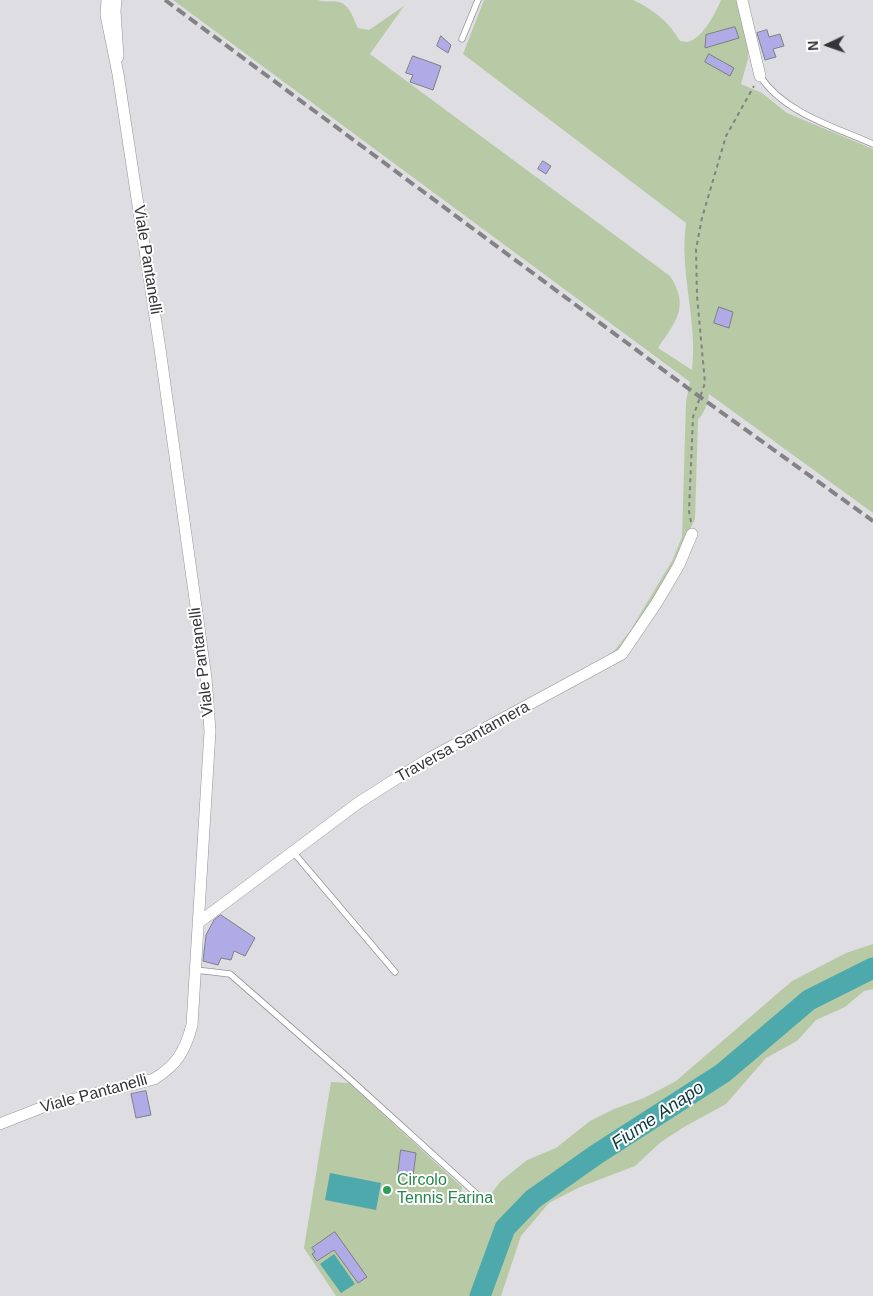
<!DOCTYPE html>
<html>
<head>
<meta charset="utf-8">
<style>
  body { margin:0 }
  #map { position:relative; width:873px; height:1296px; overflow:hidden; background:#dedee2; font-family:Arial,sans-serif }
  canvas { display:block }
  .north { position:absolute; left:803px; top:20px; width:50px; height:50px; -webkit-text-stroke:4px #fff; paint-order:stroke; rotate:267deg; font-size:14px; font-weight:700; line-height:20px; text-align:center; color:#353537 }
  .north::after { content:''; display:block; margin:auto; width:18px; height:22px; background:#353537; clip-path:polygon(50% 0,100% 100%,50% 72%,0 100%) }
</style>
</head>
<body>
<div id="map">
<canvas width="873" height="1296"></canvas>
<div class="north">N</div>
</div>
<script>
const c = document.querySelector('canvas').getContext('2d');
c.lineJoin = 'round';
function paint(path, color) {
  c.fillStyle = color;
  c.fill(path, 'evenodd');
}
function strokePath(path, color, width, dash) {
  c.strokeStyle = color;
  c.lineWidth = width;
  c.lineCap = dash ? 'butt' : 'round';
  c.setLineDash(dash || []);
  c.stroke(path);
}
function label(font, color, halo, rows, align = 'center') {
  c.font = font + ' Arial,sans-serif';
  c.lineWidth = 4;
  c.setLineDash([]);
  c.textBaseline = 'middle';
  c.strokeStyle = halo;
  c.fillStyle = color;
  for (const [text, x, y, turn = 0] of rows) {
    c.save();
    c.translate(x, y);
    c.rotate((+turn || 0) * Math.PI / 180);
    c.textAlign = isNaN(turn) ? turn : align;
    if (halo) c.strokeText(text, 0, 0);
    c.fillText(text, 0, 0);
    c.restore();
  }
}
paint(new Path2D(`
  M173 0H318C325 3 332 0 339 2 350 5 353 18 358 28L369 30 404 6 370 54 670 276C690 307 676 321 658 348L692 370C698 321 679 272 686 223L463 54 484 0H633C653 9 669 22 680 41 683 41 686 42 688 42 703 38 716 12 721 0H737L748 47V59L741 84 762 93 787 113 873 149V513L709 394C708 404 704 413 698 420L695 519 657 595 620 650 595 664 615 650 630 631 672 561 682 537 686 401 690 382Z
  M873 944V989L864 991 845 1007 816 1020 797 1041 766 1058 726 1104 684 1127 661 1142 635 1166 580 1187 549 1203 521 1236 501 1296H336L304 1248 331 1082 349 1083 462 1187 461 1193 465 1197 471 1196 482 1206 500 1182 527 1160 556 1148 590 1121 614 1109 644 1098 676 1081 792 981 846 953Z`), '#b7caa5');
paint(new Path2D(`
  M330 1173 381 1183 376 1210 325 1200Z
  M334 1254 355 1284 341 1293 320 1264Z`), '#4ea9ad');
strokePath(new Path2D(`
  M480 1296 505 1228 533 1199 597 1154 723 1073 809 1000 873 968`), '#4ea9ad', 21);
const building = new Path2D(`
  M735 27 739 38 705 48 706 35Z
  M767 30 769 37 780 34 784 46 773 49 776 57 765 60 757 33Z
  M441 36 451 45 448 53 437 46Z
  M709 54 734 68 730 76 705 62Z
  M413 56 441 66 433 90 410 82 413 75 406 73Z
  M543 161 551 166 546 174 538 169Z
  M719 307 733 312 729 328 714 323Z
  M221 915 255 938 245 956 234 951 231 960 221 958 218 965 203 961 206 935 214 920Z
  M146 1091 151 1115 136 1118 131 1094Z
  M401 1150 416 1153 413 1176 398 1174Z
  M335 1232 367 1277 358 1283 334 1250 317 1261 312 1254 315 1252 312 1248Z`);
paint(building, '#b0aae7');
strokePath(building, '#7f7f83', 1);
const lane = new Path2D(`
  M462 39 478 0
  M760 76C784 113 835 127 873 144
  M294 853 395 972
  M196 970 230 974 352 1081 481 1198`);
const street = new Path2D(`
  M116 0 115 11 118 57
  M742 0 760 76
  M198 923 358 803 391 782 430 758 622 654 656 604 679 565 692 534
  M0 1124 43 1107 154 1079C177 1065 185 1051 192 1025L210 731 206 678 160 349 118 74 106 15 107 0`);
strokePath(lane, '#959599', 7);
strokePath(street, '#959599', 12);
strokePath(new Path2D(`
  M691 522 689 511 693 417 705 383 697 296 696 249 702 218 726 136 754 86`), '#828285', 2, [4, 4]);
strokePath(lane, '#fff', 5.5);
strokePath(street, '#fff', 11);
strokePath(new Path2D(`
  M165 0 689 389 873 521`), '#838385', 4, [10, 5]);
for (const [x, y, r, color] of [
  [387,1190,5,"#2e9e5b"]
]) {
  const dot = new Path2D();
  dot.arc(x, y, r, 0, 2 * Math.PI);
  c.fillStyle = color;
  c.fill(dot);
  strokePath(dot, '#fff', 2);
}
label('16px', '#353537', '#fff', [
  ["Viale Pantanelli",147,260,81],
  ["Viale Pantanelli",202,662,-97],
  ["Traversa Santannera",463,742,-29],
  ["Viale Pantanelli",94,1094,-15]
]);
label('16px', '#27864d', '#fff', [
  ["Circolo",397,1181],
  ["Tennis Farina",397,1199]
], 'left');
label('italic 18px', '#0d393b', '#fff', [
  ["Fiume Anapo",658,1116,-34]
]);
</script>
</body>
</html>
